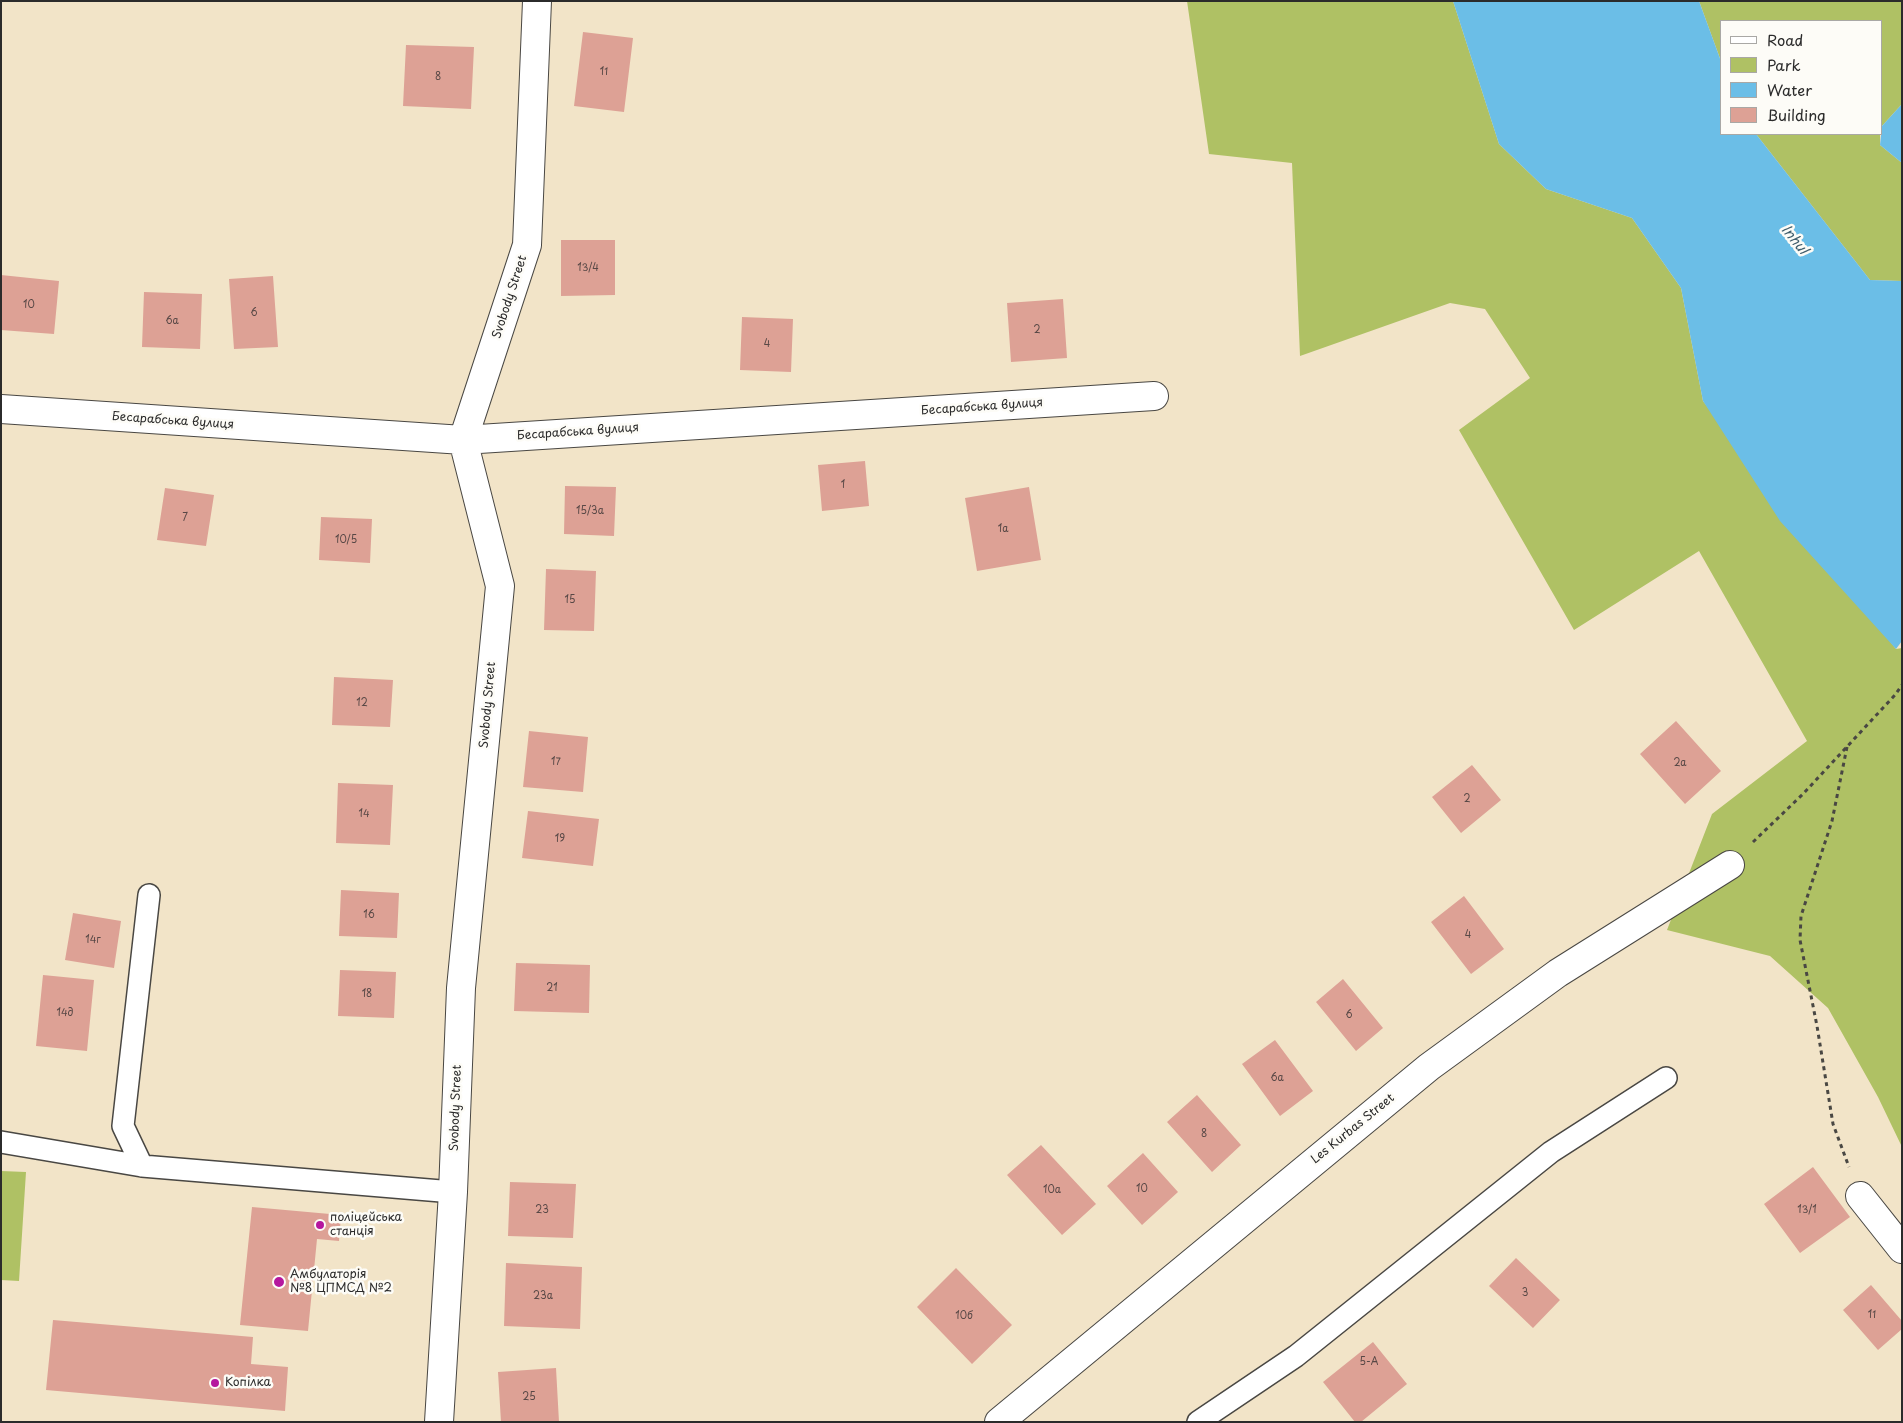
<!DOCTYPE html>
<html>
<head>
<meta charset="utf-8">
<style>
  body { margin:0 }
  #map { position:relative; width:1903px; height:1423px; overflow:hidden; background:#f2e4c8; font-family:"Playpen Sans",sans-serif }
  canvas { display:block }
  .frame { position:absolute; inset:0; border:2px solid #2b2b2b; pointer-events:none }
  .legend { position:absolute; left:1720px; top:20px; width:162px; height:115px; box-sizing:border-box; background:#fdfcf7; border:1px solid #a9a8a5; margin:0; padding:6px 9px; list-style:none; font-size:15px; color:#2b2b2b }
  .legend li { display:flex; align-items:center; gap:10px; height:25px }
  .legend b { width:25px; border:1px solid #a9a8a5 }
</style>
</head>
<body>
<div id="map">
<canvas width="1903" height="1423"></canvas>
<div class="frame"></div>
<ul class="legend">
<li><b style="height:6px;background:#fff"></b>Road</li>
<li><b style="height:14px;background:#afc164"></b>Park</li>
<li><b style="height:14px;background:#6bbee7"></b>Water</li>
<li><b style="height:14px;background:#dda195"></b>Building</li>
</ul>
</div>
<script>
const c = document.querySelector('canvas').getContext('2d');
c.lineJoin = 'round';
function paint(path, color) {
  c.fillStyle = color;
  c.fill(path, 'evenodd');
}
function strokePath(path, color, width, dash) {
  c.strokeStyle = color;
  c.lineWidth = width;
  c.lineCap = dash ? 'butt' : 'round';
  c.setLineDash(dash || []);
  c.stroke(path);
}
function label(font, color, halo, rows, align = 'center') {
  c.font = font + ' "Playpen Sans",sans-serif';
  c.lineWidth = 5;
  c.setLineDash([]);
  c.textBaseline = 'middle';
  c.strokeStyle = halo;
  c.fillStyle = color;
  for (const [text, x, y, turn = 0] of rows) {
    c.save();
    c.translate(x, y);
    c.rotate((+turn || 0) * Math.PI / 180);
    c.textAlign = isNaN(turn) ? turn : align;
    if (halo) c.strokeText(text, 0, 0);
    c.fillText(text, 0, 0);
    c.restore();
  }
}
paint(new Path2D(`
  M1187 1H1453L1499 144 1546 189 1632 218 1681 288 1703 401 1896 649 1902 648V1147L1878 1097 1828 1008 1770 956 1667 930 1712 814 1807 741 1699 551 1574 630 1459 430 1530 378 1485 309 1450 303 1300 356 1292 163 1209 154Z
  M1699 1H1902V104L1882 126V21H1722V64Z
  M1756 134H1880V145L1902 163V281L1870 280Z
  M1 1171 26 1172 19 1281 1 1280Z`), '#afc164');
paint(new Path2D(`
  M1453 1H1699L1722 64V134H1756L1870 280 1902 281V641L1896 649 1780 521 1703 401 1681 288 1632 218 1546 189 1499 144Z
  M1902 104V163L1880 145 1882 126Z`), '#6bbee7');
paint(new Path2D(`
  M583 32 633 38 624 112 574 106Z
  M406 45 474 47 471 109 403 106Z
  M561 240H615V295L561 296Z
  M1 275 59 281 54 334 1 330Z
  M273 276 278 347 234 349 229 279Z
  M144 292 202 294 200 349 142 347Z
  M1063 299 1067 358 1011 362 1007 303Z
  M742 317 793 319 791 372 740 370Z
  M865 461 869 506 822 511 818 465Z
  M565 486 616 487 614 536 564 534Z
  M1029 487 1041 560 977 571 965 498Z
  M165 488 214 495 206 546 157 540Z
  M321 517 372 519 370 563 319 560Z
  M546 569 596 571 594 631 544 630Z
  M334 677 393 680 390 727 332 725Z
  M1676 721 1721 771 1685 804 1640 754Z
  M529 731 588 737 583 792 523 787Z
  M1472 765 1501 800 1461 833 1432 797Z
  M338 783 393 785 390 845 336 843Z
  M528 811 599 819 593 866 522 858Z
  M341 890 399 893 397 938 339 936Z
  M1464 896 1504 949 1471 974 1431 922Z
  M73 913 121 921 114 968 65 960Z
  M516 963 590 965 589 1013 514 1011Z
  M340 970 396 972 394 1018 338 1016Z
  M43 975 94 980 87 1051 36 1046Z
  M1343 979 1383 1028 1356 1051 1316 1002Z
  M1275 1040 1313 1091 1280 1116 1242 1064Z
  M1197 1095 1241 1145 1212 1172 1167 1122Z
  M1041 1145 1096 1204 1062 1235 1007 1175Z
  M1143 1153 1178 1192 1142 1225 1107 1186Z
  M1813 1167 1850 1217 1800 1253 1764 1204Z
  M510 1182 576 1184 573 1238 508 1236Z
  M252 1207 341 1215 339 1241 317 1239 308 1331 240 1325Z
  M1516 1258 1560 1300 1533 1328 1489 1286Z
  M506 1263 582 1267 580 1329 504 1326Z
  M956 1268 1012 1325 972 1364 917 1307Z
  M1871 1285 1902 1321V1329L1878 1350 1843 1310Z
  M53 1320 253 1337 251 1364 288 1367 285 1411 46 1390Z
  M1373 1342 1407 1384 1361 1422H1355L1323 1382Z
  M556 1368 559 1422H501L498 1372Z`), '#dda195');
const service = new Path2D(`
  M1 1142 142 1166 453 1192
  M142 1166 123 1126 149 895
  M1198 1422 1296 1356 1551 1152 1666 1078`);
const minor = new Path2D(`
  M1 409 463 440 1154 396
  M1860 1196 1902 1249
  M439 1422 453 1192 461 988 500 586 463 440 527 245 537 1
  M999 1422 1429 1067 1558 973 1730 865`);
strokePath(service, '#494743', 24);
strokePath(minor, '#494743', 30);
strokePath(new Path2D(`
  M1847 747 1832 821 1801 916 1800 940 1817 1026 1833 1124 1849 1167
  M1753 842 1803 794 1895 695 1902 685`), '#494743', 3, [4, 4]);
strokePath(service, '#fff', 21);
strokePath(minor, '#fff', 28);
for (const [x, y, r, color] of [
  [320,1225,5,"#b5179e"],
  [279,1282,6,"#b5179e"],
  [215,1383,5,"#b5179e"]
]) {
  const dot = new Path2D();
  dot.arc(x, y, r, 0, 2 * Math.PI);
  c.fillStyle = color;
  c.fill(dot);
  strokePath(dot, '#fdfcf7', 2);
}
label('10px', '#584846', null, [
  ["11",604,72],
  ["8",438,77],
  ["13/4",588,268],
  ["10",29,305],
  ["6",254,313],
  ["6а",172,321],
  ["2",1037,330],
  ["4",767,344],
  ["1",843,485],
  ["15/3а",590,511],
  ["7",185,518],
  ["1а",1003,529],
  ["10/5",346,540],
  ["15",570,600],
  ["12",362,703],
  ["17",556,762],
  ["2а",1680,763],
  ["2",1467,799],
  ["14",364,814],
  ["19",560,839],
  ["16",369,915],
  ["4",1468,935],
  ["14г",93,940],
  ["21",552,988],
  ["18",367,994],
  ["14д",65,1013],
  ["6",1349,1015],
  ["6а",1277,1078],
  ["8",1204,1134],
  ["10",1142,1189],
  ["10а",1052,1190],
  ["23",542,1210],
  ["13/1",1807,1210],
  ["3",1525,1293],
  ["23а",543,1296],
  ["11",1872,1315],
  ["10б",964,1316],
  ["5-А",1369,1362],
  ["25",529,1397]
]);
label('12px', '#2b2b2b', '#fdfcf7', [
  ["Svobody Street",510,297,-72],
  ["Бесарабська вулиця",982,407,-4],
  ["Бесарабська вулиця",173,421,4],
  ["Бесарабська вулиця",578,432,-4],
  ["Svobody Street",488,705,-85],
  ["Svobody Street",456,1108,-88],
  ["Les Kurbas Street",1353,1129,-39]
]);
label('12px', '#2b2b2b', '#fdfcf7', [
  ["поліцейська",330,1218],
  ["станція",330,1232],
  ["Амбулаторія",290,1275],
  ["№8 ЦПМСД №2",290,1289],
  ["Копілка",225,1383]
], 'left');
label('italic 14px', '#415e6d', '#fdfcf7', [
  ["Inhul",1794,240,51]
]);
</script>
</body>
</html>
